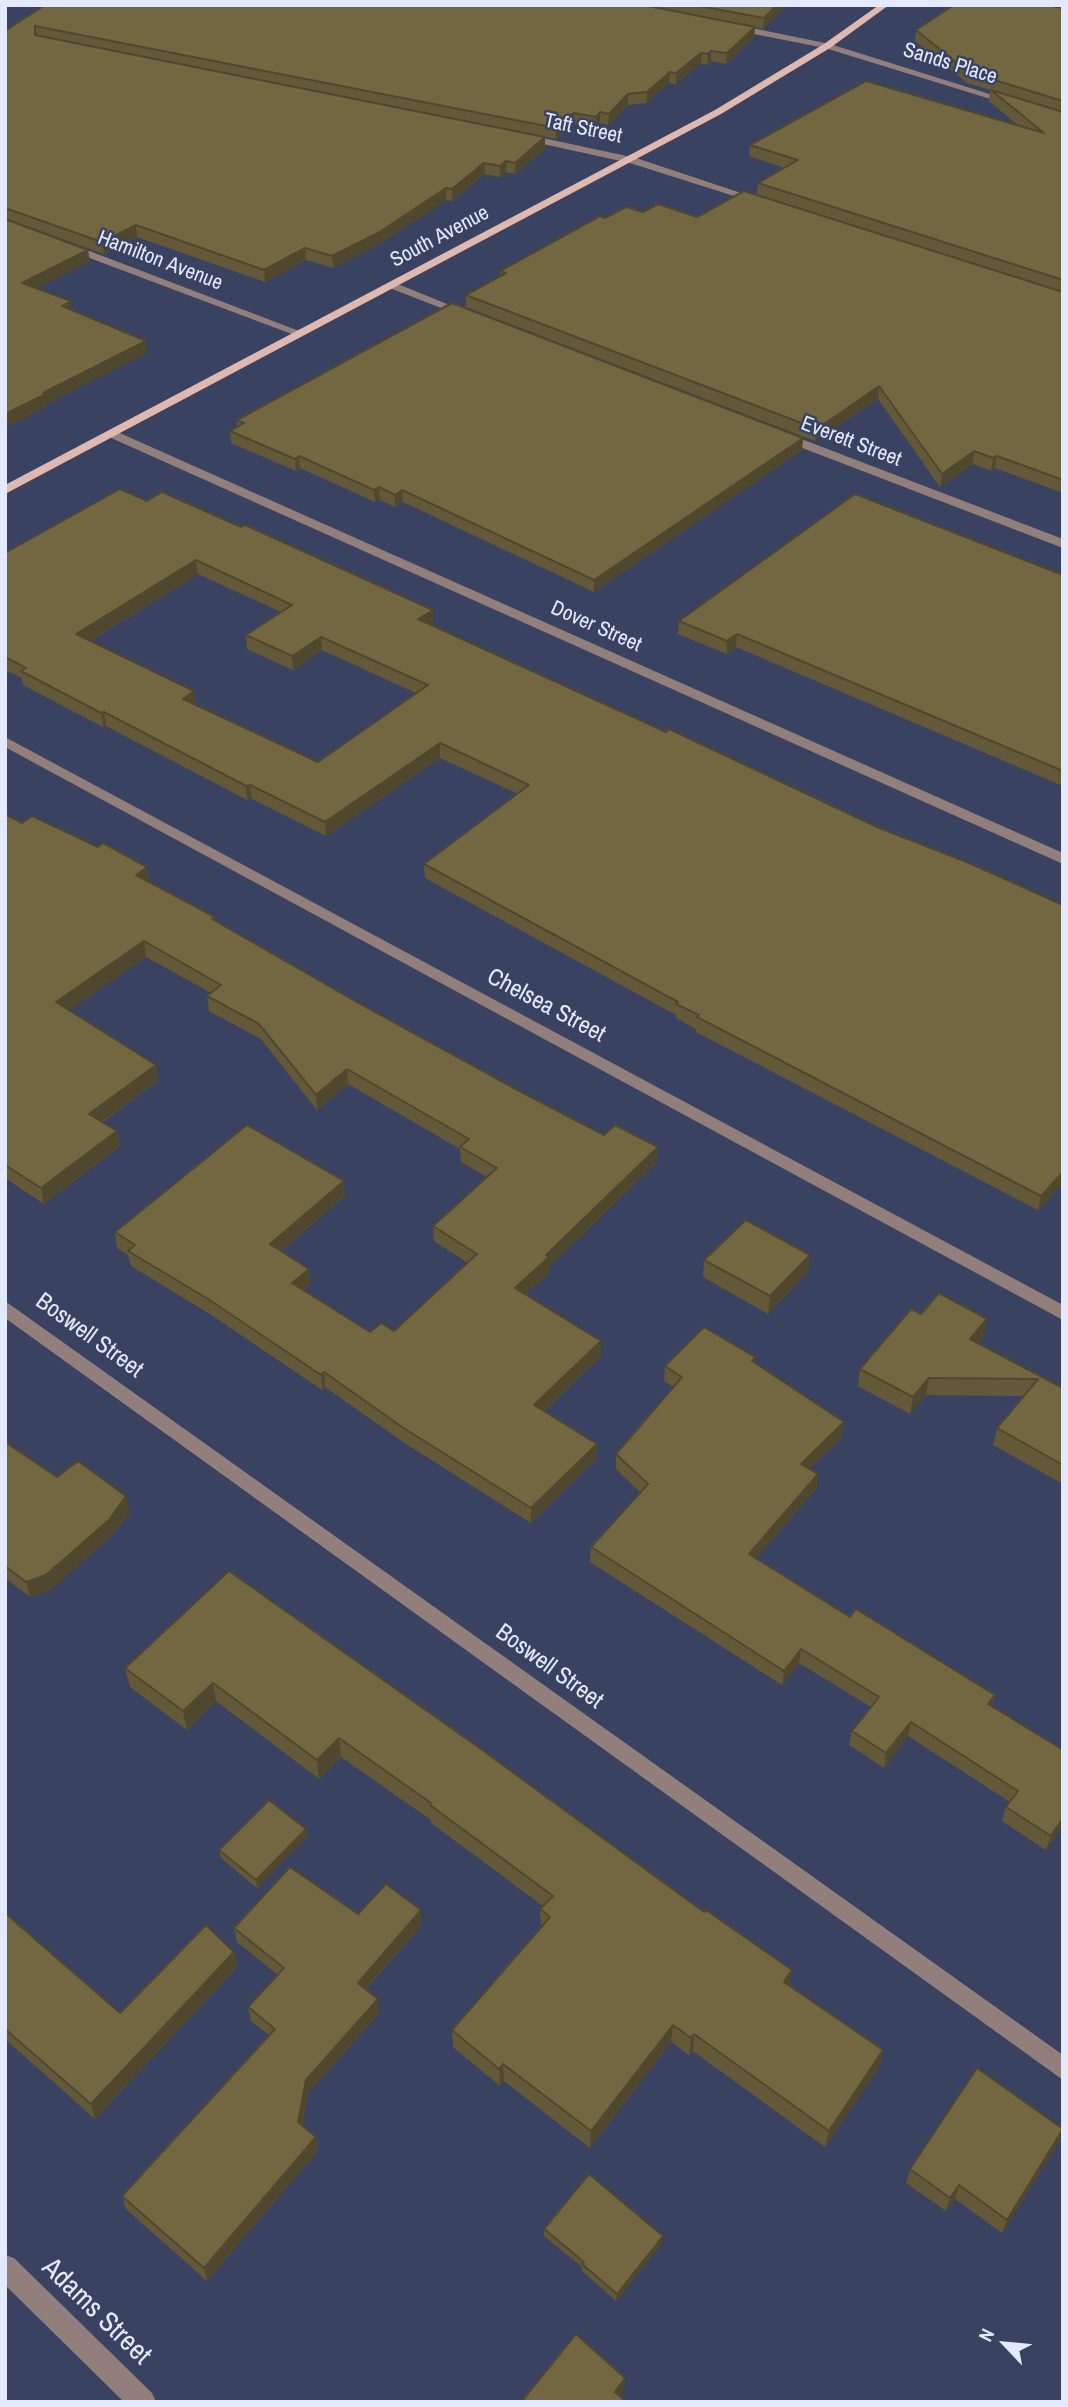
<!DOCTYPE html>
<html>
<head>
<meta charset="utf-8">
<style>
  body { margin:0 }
  #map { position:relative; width:1068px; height:2407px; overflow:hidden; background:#3a4262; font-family:"Archivo Narrow",sans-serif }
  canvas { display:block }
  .frame { position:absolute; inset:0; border:7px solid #e4eafe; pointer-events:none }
  .north { position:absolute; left:970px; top:2309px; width:70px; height:70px; -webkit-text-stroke:5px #3a4262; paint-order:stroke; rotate:296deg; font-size:19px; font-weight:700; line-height:28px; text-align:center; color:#e4eafe }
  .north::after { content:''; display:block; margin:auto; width:24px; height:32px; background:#e4eafe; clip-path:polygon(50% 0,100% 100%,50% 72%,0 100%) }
</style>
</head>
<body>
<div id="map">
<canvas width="1068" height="2407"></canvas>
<div class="frame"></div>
<div class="north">N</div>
</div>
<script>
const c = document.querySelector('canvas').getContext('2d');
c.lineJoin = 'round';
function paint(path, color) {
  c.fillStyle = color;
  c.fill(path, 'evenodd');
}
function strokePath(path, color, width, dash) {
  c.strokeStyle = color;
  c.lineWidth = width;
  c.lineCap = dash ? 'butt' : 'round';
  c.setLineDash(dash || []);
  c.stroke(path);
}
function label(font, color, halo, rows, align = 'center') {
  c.font = font + ' "Archivo Narrow",sans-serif';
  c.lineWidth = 5;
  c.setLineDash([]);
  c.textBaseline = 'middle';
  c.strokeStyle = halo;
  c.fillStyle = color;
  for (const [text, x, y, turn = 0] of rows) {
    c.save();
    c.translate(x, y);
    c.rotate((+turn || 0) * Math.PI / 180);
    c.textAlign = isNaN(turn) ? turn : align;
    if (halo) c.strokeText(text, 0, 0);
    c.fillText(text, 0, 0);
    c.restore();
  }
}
paint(new Path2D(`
  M732 24 830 44 1018 103 1010 105 825 48 729 29V25Z
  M524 134 636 158 765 201 756 203 630 163 520 139V135Z
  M63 244H71L307 334 297 336 63 248Z
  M387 283H395L472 314 462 316 387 287Z
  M113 430 1063 853V864L109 437V431Z
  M783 432 1063 539V548L779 439V433Z
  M5 737 1063 1305V1320L5 747Z
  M5 1301 1063 2055V2080L5 1318Z
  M5 2255 14 2258 152 2393 156 2402H124L5 2285Z`), '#927f7b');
paint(new Path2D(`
  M879 5H889L830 48 721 114 5 494V485L715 110 824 44Z`), '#dfb8af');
paint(new Path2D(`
  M45 5H788L763 29 755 27 754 37 726 64 711 61 707 65 701 63 676 84 669 83 646 103 628 105 608 125 600 123 596 128 574 124 556 139 457 120 545 137V149L515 174 506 172 500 177 485 174 452 201 446 200 379 244 333 268 306 260 265 282 137 237 104 254 5 218V31Z
  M1063 8V493L995 468 991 471 973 464 940 487 878 399 815 441 466 307V295L500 277V271L605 218 643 212 697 217 757 194 758 183 785 168 749 156 750 145 1019 126 989 101 990 90 967 83 915 41 916 30Z
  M237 420 803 438 802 450 594 592 403 502 395 507 380 500 375 502 300 468 296 471 231 443 230 431 237 427Z
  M147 501 433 610V624L431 625 877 827 1063 905V1183L1038 1210 696 1032V1029L676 1018V1015L425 878 424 864 518 794 440 758 326 836 252 799 247 800 106 726 103 727 23 685 22 678 5 670V553ZM198 574 281 612 246 635 247 649 293 670 322 650 416 693 318 762 196 705 90 641Z
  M1063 575V786L736 647 727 654 678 634 679 621Z
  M5 814 22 823 98 847 147 867 149 882 215 917V921L362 1005 523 1093 604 1135 658 1147 657 1162 549 1267V1273L525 1294 601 1356 544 1411 597 1444 596 1459 531 1523 403 1442 325 1387 322 1390 210 1314 131 1266 128 1255 117 1248 115 1232 345 1196 281 1251 309 1269 311 1284 303 1290 370 1332 394 1331 468 1263 434 1241 433 1226 487 1177 461 1162 460 1149 348 1084 317 1110 261 1039 209 1011 207 996 211 993 146 957 69 1010 156 1065 159 1080 102 1122 117 1131 120 1146 44 1204 5 1178Z
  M704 1260 808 1272 768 1314 703 1277Z
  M921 1314 984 1336 978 1343 1063 1388V1484L993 1445 997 1428 1024 1396 926 1395 910 1414 858 1386 860 1369Z
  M755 1363 842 1437 809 1469 818 1474 816 1489 756 1558 850 1617 995 1695 992 1706 1063 1750V1825L1046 1850 1002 1821 1006 1807 1010 1802 908 1736 884 1768 849 1745 852 1731 871 1707 799 1663 782 1685 590 1562 591 1547 641 1493 616 1469V1454L674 1387 664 1381 665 1366Z
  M5 1434 8 1443 57 1477 130 1512 112 1535 50 1590 30 1597 5 1578Z
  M229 1571 789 1986 883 2050 879 2067 825 2147 693 2051 689 2055 671 2042 590 2148 504 2081 500 2086 453 2047 452 2030 541 1928 540 1909 543 1906 431 1823V1820L341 1757 319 1779 216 1701 187 1730 130 1687 125 1668Z
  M306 1829 307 1837 257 1888 221 1858 219 1850Z
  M5 1913 120 2013 234 1952 237 1967 95 2119 5 2039Z
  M358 1914 422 1925 366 1989 380 2012 308 2093 302 2125 316 2137 318 2150 207 2281 126 2209 122 2196 269 2035 251 2021 248 2007 278 1975 237 1942 234 1928Z
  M1063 2131 1058 2143 1002 2233 955 2199 946 2211 906 2183 910 2169Z
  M544 2229 662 2243 616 2301 582 2271V2267L544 2236Z`), '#635939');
paint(new Path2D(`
  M777 5H788L763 29 764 18Z
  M755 27 754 37 726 64 727 53Z
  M711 51V61L707 65 708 54Z
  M701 53V63L676 84V73Z
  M670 72 669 83 646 103 647 92Z
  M628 94V105L608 125 609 114Z
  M600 112V123L596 128V117Z
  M574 113V124L556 139V128Z
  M545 137V149L515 174V163Z
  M506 161V172L500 177V166Z
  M484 163 485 174 452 201V189Z
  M446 188V200L379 244 333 268 332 256Z
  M136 225 137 237 104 254 102 242Z
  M305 248 306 260 265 282 264 270Z
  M88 250 90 261 24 295 22 283Z
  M71 301 73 313 62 306Z
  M146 341 147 353 47 404V406L5 428V414L43 393Z
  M879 386 878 399 815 441 817 429Z
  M803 438 802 450 594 592V580Z
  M974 451 973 464 940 487 942 474Z
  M299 456 300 468 296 471 295 459Z
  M997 456 995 468 991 471 993 458Z
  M379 487 380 500 375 502 374 490Z
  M402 490 403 502 395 507V495Z
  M196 560 198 574 78 648 76 634Z
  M433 610V624L419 633 418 619Z
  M737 634 736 647 727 654V641Z
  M321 637 322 650 293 670 292 656Z
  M194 691 196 705 183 699Z
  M104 712 106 726 103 727 101 713Z
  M440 743V758L326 836 325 822Z
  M250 785 252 799 247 800 246 786Z
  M147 867 149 882 136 875Z
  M144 941 146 957 59 1017 56 1002Z
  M156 1065 159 1080 91 1129 89 1114Z
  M347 1069 348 1084 317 1110 316 1095Z
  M117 1131 120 1146 44 1204 41 1188Z
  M658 1147 657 1162 549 1267V1273L516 1303 515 1288 546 1255Z
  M1063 1172V1183L1038 1210 1041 1196Z
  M344 1181 345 1196 272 1259 270 1244Z
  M810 1255 808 1272 768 1314 770 1296Z
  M309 1269 311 1284 294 1298 292 1283Z
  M987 1319 984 1336 967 1356 970 1339Z
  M601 1341V1356L534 1420V1405Z
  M324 1372 325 1387 322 1390 321 1375Z
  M929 1378 926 1395 910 1414 913 1397Z
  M844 1422 842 1437 799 1479 801 1464Z
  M597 1444 596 1459 531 1523V1508Z
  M818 1474 816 1489 747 1569 749 1554Z
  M126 1496 130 1512 112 1535 50 1590 30 1597 26 1582Z
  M801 1649 799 1663 782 1685 784 1671Z
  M213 1683 216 1701 187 1730 183 1711Z
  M995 1695 991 1709 988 1704Z
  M911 1722 908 1736 884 1768 886 1753Z
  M339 1738 341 1757 319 1779 317 1760Z
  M1063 1818V1825L1046 1850 1051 1836Z
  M306 1829 307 1837 257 1888 256 1880Z
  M421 1910 422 1925 359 1996 358 1983Z
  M234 1952 237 1967 95 2119 91 2104Z
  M792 1970 789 1988 784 1982Z
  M378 1999 380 2012 308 2093 301 2135 298 2122 306 2080Z
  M673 2025 671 2042 590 2148 591 2131Z
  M694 2034 693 2051 689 2055 691 2038Z
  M883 2050 879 2067 825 2147 829 2131Z
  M503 2064 504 2081 500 2086 499 2069Z
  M1063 2130 1058 2143 1002 2233 1007 2220Z
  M316 2137 318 2150 207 2281 204 2268Z
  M959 2185 955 2199 946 2211 950 2198Z
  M663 2236 662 2243 616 2301 617 2294Z
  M625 2378 624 2390 615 2402V2392Z`), '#50482e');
const building = new Path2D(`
  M45 5H643L755 27 727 53 711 51 708 54 701 53 676 73 670 72 647 92 628 94 609 114 600 112 596 117 574 113 556 128 35 26V35L545 137 515 163 506 161 500 166 484 163 452 189 446 188 378 233 332 256 305 248 264 270 136 225 102 242 5 208V31Z
  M694 5H777L764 18Z
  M954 5H1045L1063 8V101L968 72 916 30Z
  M866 81 1044 133 991 90 1063 112V280L758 183 798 160 750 145Z
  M744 191 1063 292V480L997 456 993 458 974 451 942 474 879 386 817 429 466 295 506 273 500 271 600 216 605 218 626 207 643 212 658 204 697 217Z
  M5 219 88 250 22 283 71 301 62 306 146 341 43 393 46 394 5 414Z
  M452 303 803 438 594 580 402 490 395 495 379 487 374 490 299 456 295 459 230 431 244 423 237 420Z
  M120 489 147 501 162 492 241 527 245 525 433 610 418 619 666 732 669 729 877 827 969 863 1063 905V1172L1041 1196 697 1017 699 1015 676 1004 678 1002 424 864 529 785 440 743 325 822 250 785 246 786 104 712 101 713 21 671 26 668 5 657V553ZM196 560 292 605 246 635 292 656 321 637 428 685 318 762 183 699 194 691 76 634Z
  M855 494 1063 575V771L737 634 727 641 679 621Z
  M5 814 22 823 32 816 98 847 103 843 147 867 136 875 215 917 212 919 362 1005 523 1093 604 1135 615 1125 658 1147 546 1255 549 1257 515 1288 601 1341 534 1405 597 1444 531 1508 402 1427 324 1372 321 1375 208 1299 128 1251 135 1245 115 1232 247 1125 344 1181 270 1244 309 1269 292 1283 370 1332 381 1323 394 1331 477 1254 433 1226 497 1168 460 1147 469 1139 347 1069 316 1095 259 1024 207 996 221 985 144 941 56 1002 156 1065 89 1114 117 1131 41 1188 5 1165Z
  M746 1220 810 1255 770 1296 704 1260Z
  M939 1293 987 1319 970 1339 1063 1388V1465L997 1428 1038 1379 929 1378 913 1397 860 1369 911 1309 921 1314Z
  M704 1327 755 1357 752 1361 844 1422 801 1464 818 1474 749 1554 850 1617 856 1609 995 1695 988 1704 1063 1750V1818L1051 1836 1006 1807 1018 1791 911 1722 886 1753 852 1731 879 1697 801 1649 784 1671 591 1547 648 1484 616 1454 682 1377 665 1366Z
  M5 1442 57 1477 78 1461 126 1496 109 1520 46 1575 26 1582 5 1566Z
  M229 1571 478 1747 704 1912 706 1910 792 1970 784 1982 883 2050 829 2131 694 2034 691 2038 673 2025 591 2131 503 2064 499 2069 452 2030 550 1917 540 1909 553 1896 430 1805 431 1803 339 1738 317 1760 213 1683 183 1711 125 1668Z
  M269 1800 306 1829 256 1880 219 1850Z
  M290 1867 358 1914 386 1884 421 1910 358 1983 378 1999 306 2080 298 2122 316 2137 204 2268 122 2196 275 2029 248 2007 284 1968 234 1928Z
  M5 1913 120 2013 206 1925 234 1952 91 2104 5 2029Z
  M977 2068 1063 2129 1007 2220 959 2185 950 2198 910 2169Z
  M589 2174 663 2236 617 2294 582 2264 584 2262 544 2229Z
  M576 2334 625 2378 615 2392 626 2402H521Z`);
paint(building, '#736742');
strokePath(building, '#50482e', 2);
label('21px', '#e4eafe', '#3a4262', [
  ["Sands Place",950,64,17],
  ["Taft Street",583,129,12],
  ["South Avenue",440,237,-28],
  ["Hamilton Avenue",160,261,21],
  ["Everett Street",851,442,21],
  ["Dover Street",596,627,24]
]);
label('24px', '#e4eafe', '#3a4262', [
  ["Chelsea Street",546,1006,28],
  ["Boswell Street",89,1336,36],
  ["Boswell Street",549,1667,36]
]);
label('28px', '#e4eafe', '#3a4262', [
  ["Adams Street",96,2312,44]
]);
</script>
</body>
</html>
